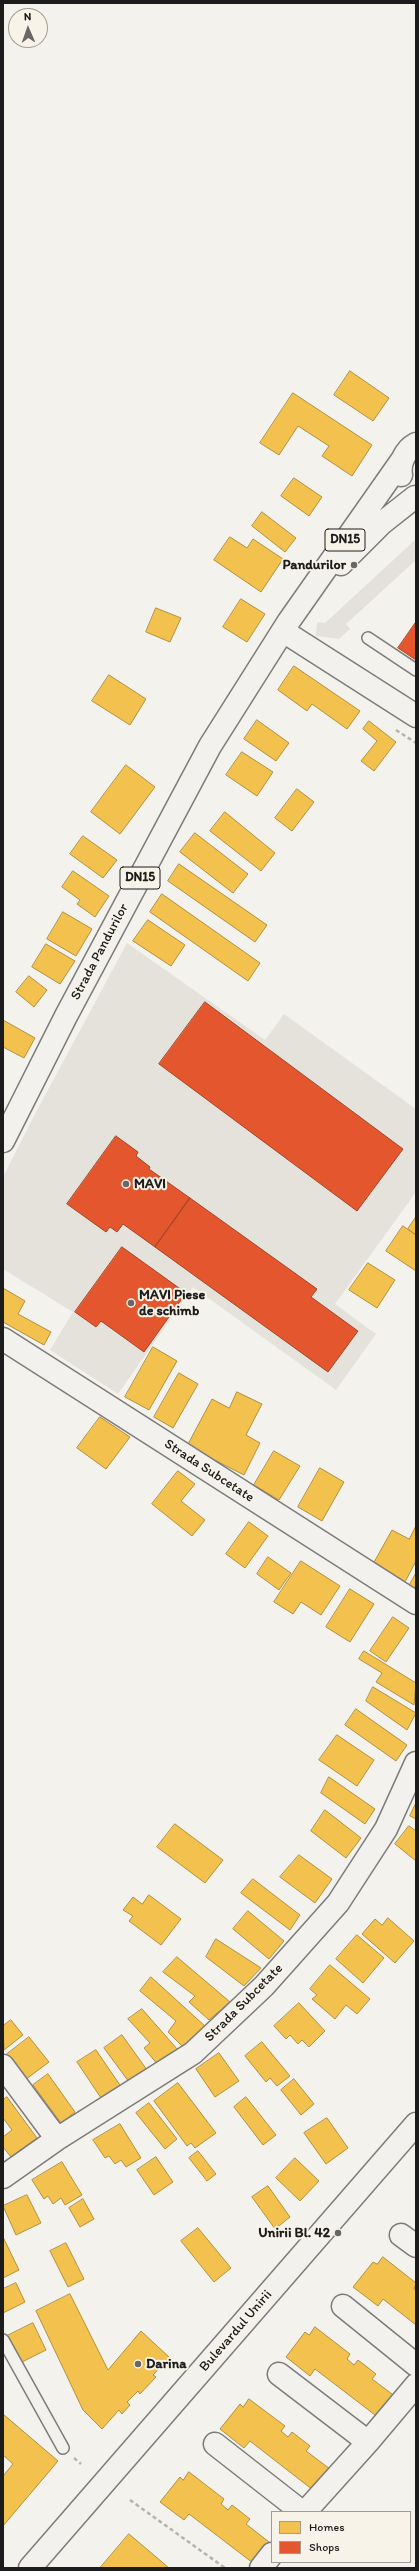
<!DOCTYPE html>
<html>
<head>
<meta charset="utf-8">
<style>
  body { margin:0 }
  #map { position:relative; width:419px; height:2571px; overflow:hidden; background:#f4f2ec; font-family:Itim,sans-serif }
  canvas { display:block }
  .frame { position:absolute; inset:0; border:4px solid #1c1c1c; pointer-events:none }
  .legend { position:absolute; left:271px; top:2511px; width:140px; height:52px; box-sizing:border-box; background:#f7f3e8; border:1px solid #9f9d96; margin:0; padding:5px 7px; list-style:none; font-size:12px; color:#1c1c1c }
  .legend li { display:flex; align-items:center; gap:8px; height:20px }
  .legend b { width:20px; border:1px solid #9f9d96 }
  .north { position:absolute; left:8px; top:8px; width:40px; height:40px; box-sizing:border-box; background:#f7f3e8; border:1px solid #9f9d96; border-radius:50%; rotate:358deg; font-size:11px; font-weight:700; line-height:16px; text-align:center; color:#1c1c1c }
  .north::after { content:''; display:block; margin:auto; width:14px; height:18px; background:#686765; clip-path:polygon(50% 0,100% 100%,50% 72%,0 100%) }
</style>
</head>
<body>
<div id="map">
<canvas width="419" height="2571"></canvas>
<div class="frame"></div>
<ul class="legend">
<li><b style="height:11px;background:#f2c14e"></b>Homes</li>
<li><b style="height:11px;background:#e4572e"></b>Shops</li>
</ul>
<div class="north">N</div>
</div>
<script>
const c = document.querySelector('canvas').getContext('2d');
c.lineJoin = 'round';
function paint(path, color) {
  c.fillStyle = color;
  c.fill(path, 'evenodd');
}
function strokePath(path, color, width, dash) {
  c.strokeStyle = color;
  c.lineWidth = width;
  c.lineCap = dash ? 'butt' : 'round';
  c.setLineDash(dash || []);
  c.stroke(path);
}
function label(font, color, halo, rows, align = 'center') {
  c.font = font + ' Itim,sans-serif';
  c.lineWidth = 4;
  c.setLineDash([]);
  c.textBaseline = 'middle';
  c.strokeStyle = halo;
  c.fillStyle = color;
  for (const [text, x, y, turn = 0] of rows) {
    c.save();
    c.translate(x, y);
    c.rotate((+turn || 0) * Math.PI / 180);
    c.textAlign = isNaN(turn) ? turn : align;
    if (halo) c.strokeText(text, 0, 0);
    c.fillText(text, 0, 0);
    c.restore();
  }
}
paint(new Path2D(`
  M127 943 265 1040 284 1014 416 1109V1192L335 1304 376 1334 336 1390 193 1287 118 1394 50 1350 73 1312 3 1269V1177L35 1114Z`), '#e4e2da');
paint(new Path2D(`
  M416 539V560L346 624 350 629 339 639 316 636 317 622 325 623Z`), '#e4e1da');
const homes = new Path2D(`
  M350 371 389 398 373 421 334 395Z
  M293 393 372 445 352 476 322 456 329 446 298 426 279 455 260 443Z
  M294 478 322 497 309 516 281 496Z
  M262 512 296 538 285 552 252 526Z
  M230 537 247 548 253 539 283 559 261 592 214 560Z
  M241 599 265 614 247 642 223 627Z
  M156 608 181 618 170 642 146 632Z
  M294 666 360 711 347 729 312 704 307 711 278 690Z
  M109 675 146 699 130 725 92 701Z
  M257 720 289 743 276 761 244 739Z
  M369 721 396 742 374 771 361 761 377 741 363 729Z
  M242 752 273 772 257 796 226 775Z
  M126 765 155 787 120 834 91 812Z
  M297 789 314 802 292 831 275 818Z
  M225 812 275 853 261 871 210 831Z
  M195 833 248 874 233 893 180 852Z
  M83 836 117 860 103 878 70 854Z
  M179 864 267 925 255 942 168 881Z
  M73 871 109 896 95 917 77 904 80 900 62 887Z
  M162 894 260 963 248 981 150 912Z
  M63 912 92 929 76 956 47 939Z
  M148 920 185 945 171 966 133 941Z
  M46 944 75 961 60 984 32 967Z
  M29 976 47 990 34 1007 16 992Z
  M3 1020 35 1038 24 1058 3 1047Z
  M416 1217V1235L408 1229Z
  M403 1226 416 1235V1271L386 1251Z
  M368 1263 395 1280 377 1308 349 1290Z
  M3 1288 25 1301 18 1314 51 1332 44 1345 3 1322Z
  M153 1347 177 1361 149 1410 125 1397Z
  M179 1373 198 1384 173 1428 154 1417Z
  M237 1392 262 1404 246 1435 260 1443 244 1475 187 1446 212 1399 229 1408Z
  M100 1417 130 1437 106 1469 77 1448Z
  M274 1451 300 1466 279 1500 254 1485Z
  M320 1468 344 1482 322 1521 298 1507Z
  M178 1471 195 1484 181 1501 205 1520 192 1536 152 1504Z
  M249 1522 268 1536 245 1568 226 1554Z
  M416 1526V1561L405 1582 373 1564 392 1530 409 1539Z
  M268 1557 291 1573 279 1590 257 1574Z
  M301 1561 340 1586 321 1615 301 1602 293 1614 274 1602Z
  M416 1573V1592L408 1588Z
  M350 1589 374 1604 350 1642 326 1627Z
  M393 1617 409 1628 386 1662 370 1651Z
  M364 1651 416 1683 414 1705 376 1682 382 1673 359 1659Z
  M373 1687 416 1713 407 1730 366 1701Z
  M356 1709 407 1745 396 1761 345 1725Z
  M337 1735 374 1760 357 1786 319 1760Z
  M329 1777 375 1809 365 1824 321 1793Z
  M416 1803V1819L410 1816Z
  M325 1810 361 1838 346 1858 311 1831Z
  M175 1824 223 1860 205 1883 157 1847Z
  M409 1826 416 1831V1861L395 1844Z
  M299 1855 332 1879 315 1903 280 1877Z
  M253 1879 300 1915 290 1930 241 1893Z
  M149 1895 181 1919 161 1945 129 1921 133 1916 123 1910 133 1897 142 1904Z
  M248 1911 284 1941 269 1959 233 1929Z
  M388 1918 414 1941 395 1963 362 1934 375 1919 382 1925Z
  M357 1935 384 1958 363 1983 336 1959Z
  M216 1939 261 1968 244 1986 206 1957Z
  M177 1957 230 2002 209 2020 189 2002 195 1996 163 1972Z
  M330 1965 370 1999 357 2014 346 2005 335 2019 312 1999 317 1995 310 1989Z
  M151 1977 206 2027 183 2047 168 2032 176 2021 140 1991Z
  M299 2003 325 2031 309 2047 302 2040 298 2044 290 2035 286 2039 274 2026Z
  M142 2009 178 2050 158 2065 144 2048 150 2043 128 2019Z
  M11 2020 23 2035 4 2050 3 2026Z
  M122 2035 147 2070 129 2082 104 2048Z
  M29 2037 49 2062 25 2080 6 2055Z
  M262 2042 290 2076 277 2086 270 2078 266 2082 245 2056Z
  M96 2050 122 2088 103 2101 77 2062Z
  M219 2053 239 2081 215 2097 196 2069Z
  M48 2074 75 2112 61 2123 33 2085Z
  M294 2079 314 2104 301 2115 281 2090Z
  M178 2083 216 2133 195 2148 191 2143 187 2146 154 2101Z
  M7 2097 37 2138 11 2157 3 2147V2137L12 2130 3 2118V2100Z
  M246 2097 276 2135 263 2145 234 2107Z
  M149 2103 177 2139 165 2149 136 2113Z
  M327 2118 348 2148 326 2164 304 2133Z
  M120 2124 141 2158 126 2167 121 2160 115 2164 109 2156 105 2158 93 2140Z
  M198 2151 216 2174 207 2181 189 2158Z
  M156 2157 173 2182 154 2195 137 2170Z
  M295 2158 319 2181 300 2201 276 2178Z
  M62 2162 82 2195 65 2205 61 2198 53 2204 48 2196 44 2199 32 2180Z
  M268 2186 290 2217 275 2229 252 2197Z
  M27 2195 41 2223 16 2235 3 2206Z
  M83 2199 94 2219 80 2227 69 2208Z
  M198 2228 231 2268 214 2282 181 2241Z
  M3 2237 19 2270 3 2278Z
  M66 2243 84 2279 68 2287 50 2251Z
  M383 2257 416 2283 414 2289 416 2290V2325L383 2299 378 2306 353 2287 373 2262 377 2264Z
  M16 2283 25 2302 3 2313V2289Z
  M70 2294 108 2370 141 2331 169 2357 153 2375 156 2377 140 2394 138 2391 127 2402 130 2405 122 2414 119 2410 102 2429 83 2410 36 2311Z
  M33 2323 46 2350 20 2363 7 2336Z
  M315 2327 350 2354 347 2359 354 2365 358 2360 376 2374 372 2379 396 2397 379 2418 315 2369 310 2376 286 2357 305 2332 309 2335Z
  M249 2399 285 2426 281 2431 288 2437 292 2432 310 2446 306 2451 330 2469 313 2490 250 2441 244 2448 220 2429 240 2404 243 2407Z
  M3 2414 58 2461 3 2526V2476L13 2464 3 2455Z
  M189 2472 224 2499 221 2504 228 2510 232 2505 250 2519 246 2524 269 2542 253 2563 189 2514 184 2520 160 2502 180 2477 183 2480Z
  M129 2534 169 2568H100Z`);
paint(homes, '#f2c14e');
strokePath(homes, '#b2903f', 1);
const shops = new Path2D(`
  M416 622V660L398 648Z
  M205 1002 403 1149 357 1211 159 1064Z
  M116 1136 138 1152 136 1156 150 1167 149 1169 190 1198 155 1247 123 1224 117 1232 110 1227 106 1232 67 1204Z
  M190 1198 317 1289 311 1297 358 1331 328 1372 155 1247Z
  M122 1247 186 1293 144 1352 101 1321 96 1327 75 1312Z`);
paint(shops, '#e4572e');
strokePath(shops, '#a84529', 1);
const service = new Path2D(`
  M368 638 416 670
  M3 2340 63 2448`);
const minor = new Path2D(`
  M283 631 416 716
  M3 1339 416 1603
  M3 2066 57 2139
  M3 2177 57 2139 193 2053 264 1986 338 1903 386 1829 416 1763
  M401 2235 416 2246
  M343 2306 416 2365
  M279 2374 368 2442
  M215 2444 302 2512
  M305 2512 368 2442 416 2385
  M261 2568 272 2554`);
const secondary = new Path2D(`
  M30 2568 416 2124`);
const trunk = new Path2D(`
  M401 475C399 463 405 450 416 444
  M341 564 382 523 415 497
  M3 1141 66 1016 210 746 289 621 402 460`);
strokePath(service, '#7d7c7a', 14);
strokePath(minor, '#7d7c7a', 25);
strokePath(secondary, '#7d7c7a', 25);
strokePath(trunk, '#7d7c7a', 25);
strokePath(new Path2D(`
  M396 730 416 743
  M74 2458 81 2464
  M130 2500 225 2568`), '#b4b3b0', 2.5, [4, 3]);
strokePath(service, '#f2f1ed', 11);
strokePath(minor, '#f2f1ed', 22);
strokePath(secondary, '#f2f1ed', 22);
strokePath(trunk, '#f2f1ed', 22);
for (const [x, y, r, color] of [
  [354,565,4,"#686765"],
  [126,1184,4,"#686765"],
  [131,1303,4,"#686765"],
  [338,2233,4,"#686765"],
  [138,2364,4,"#686765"]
]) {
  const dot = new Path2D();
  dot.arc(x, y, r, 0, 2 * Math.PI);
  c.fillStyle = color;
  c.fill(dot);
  strokePath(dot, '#f7f3e8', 1.5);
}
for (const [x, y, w] of [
  [345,540,40],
  [140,878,40]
]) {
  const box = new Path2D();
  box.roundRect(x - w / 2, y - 11, w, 22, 3);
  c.fillStyle = '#f7f3e8';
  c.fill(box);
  strokePath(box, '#1c1c1c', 1);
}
label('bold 13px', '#1c1c1c', null, [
  ["DN15",345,540],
  ["DN15",140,878]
]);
label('bold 14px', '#1c1c1c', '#f7f3e8', [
  ["Pandurilor",346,565,"right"],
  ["MAVI",134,1184],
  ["MAVI Piese",139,1295],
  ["de schimb",139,1311],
  ["Unirii Bl. 42",330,2233,"right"],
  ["Darina",146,2364]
], 'left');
label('14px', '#1c1c1c', '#f7f3e8', [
  ["Strada Pandurilor",100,952,-62],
  ["Strada Subcetate",209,1471,33],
  ["Strada Subcetate",244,2003,-45],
  ["Bulevardul Unirii",236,2331,-49]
]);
</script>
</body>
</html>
